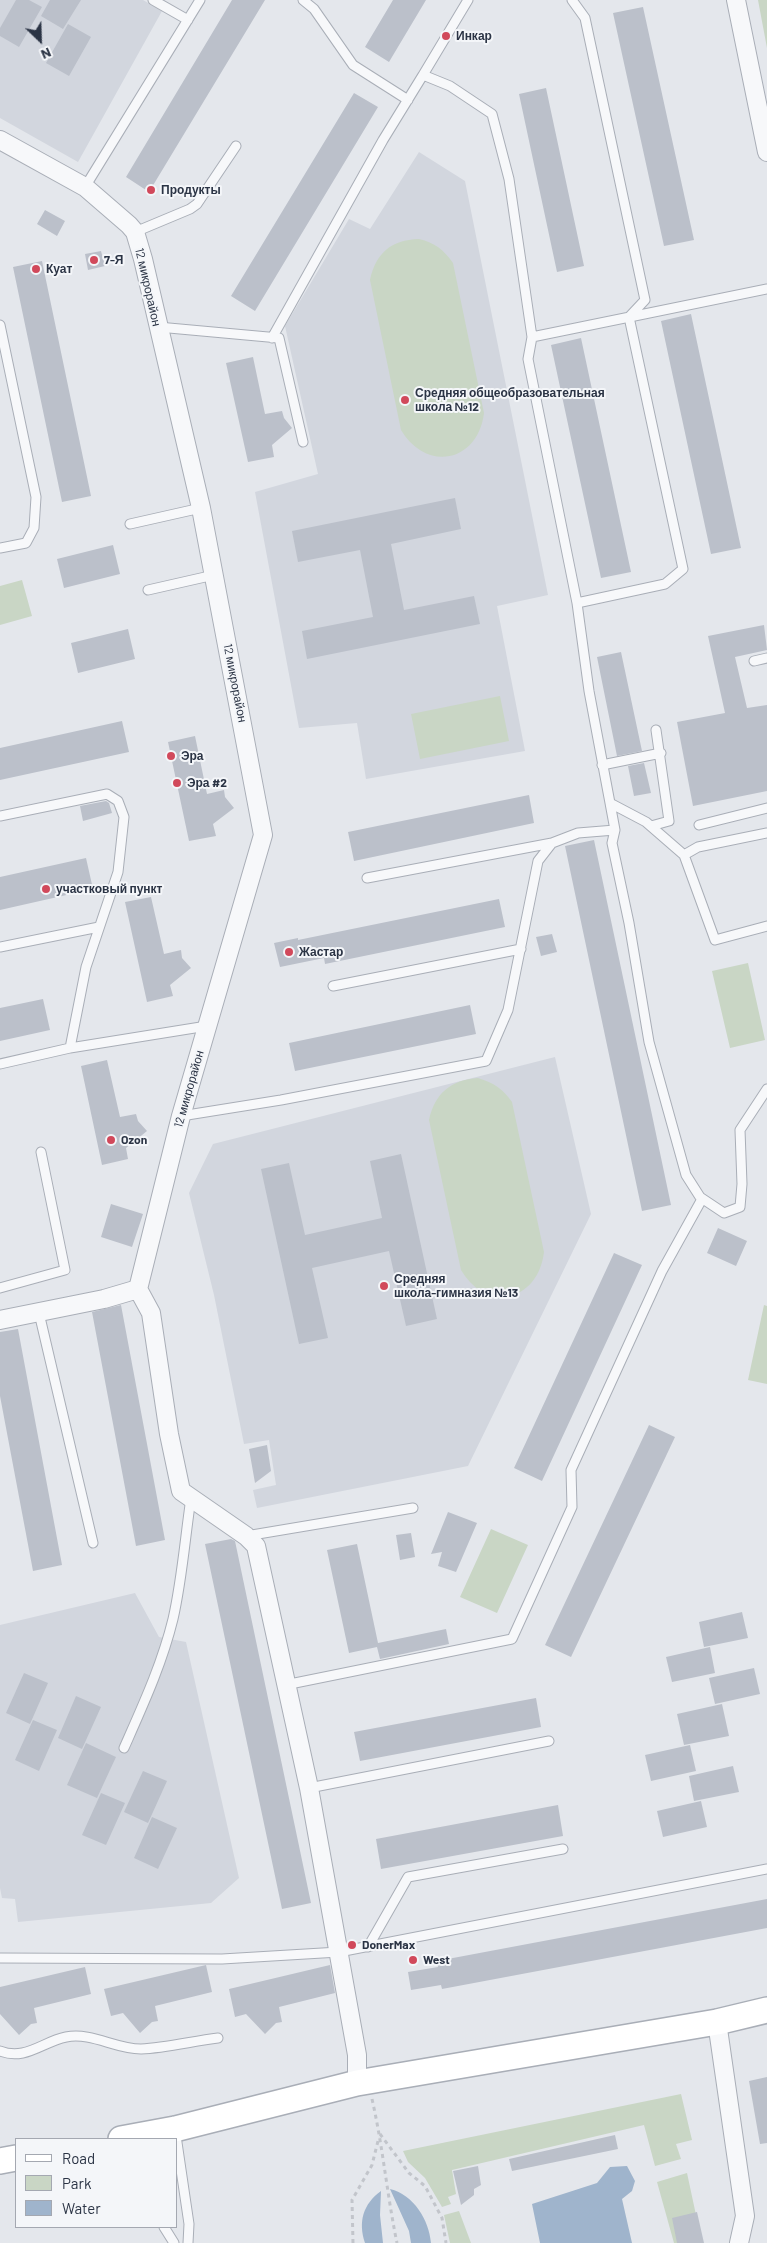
<!DOCTYPE html>
<html>
<head>
<meta charset="utf-8">
<style>
  body { margin:0 }
  #map { position:relative; width:767px; height:2243px; overflow:hidden; background:#e4e7ec; font-family:Barlow,sans-serif }
  canvas { display:block }
  .legend { position:absolute; left:15px; top:2138px; width:162px; height:90px; box-sizing:border-box; background:#f4f6f9; border:1px solid #a4a8b1; margin:0; padding:6px 9px; list-style:none; font-size:15px; color:#2b3445 }
  .legend li { display:flex; align-items:center; gap:10px; height:25px }
  .legend b { width:25px; border:1px solid #a4a8b1 }
  .north { position:absolute; left:15px; top:15px; width:50px; height:50px; -webkit-text-stroke:4px #f4f6f9; paint-order:stroke; rotate:156deg; font-size:14px; font-weight:700; line-height:20px; text-align:center; color:#2b3445 }
  .north::after { content:''; display:block; margin:auto; width:18px; height:22px; background:#2b3445; clip-path:polygon(50% 0,100% 100%,50% 72%,0 100%) }
</style>
</head>
<body>
<div id="map">
<canvas width="767" height="2243"></canvas>
<ul class="legend">
<li><b style="height:6px;background:#fff"></b>Road</li>
<li><b style="height:14px;background:#c9d6c5"></b>Park</li>
<li><b style="height:14px;background:#9fb4cc"></b>Water</li>
</ul>
<div class="north">N</div>
</div>
<script>
const c = document.querySelector('canvas').getContext('2d');
c.lineJoin = 'round';
function paint(path, color) {
  c.fillStyle = color;
  c.fill(path, 'evenodd');
}
function strokePath(path, color, width, dash) {
  c.strokeStyle = color;
  c.lineWidth = width;
  c.lineCap = dash ? 'butt' : 'round';
  c.setLineDash(dash || []);
  c.stroke(path);
}
function label(font, color, halo, rows, align = 'center') {
  c.font = font + ' Barlow,sans-serif';
  c.lineWidth = 4;
  c.setLineDash([]);
  c.textBaseline = 'middle';
  c.strokeStyle = halo;
  c.fillStyle = color;
  for (const [text, x, y, turn = 0] of rows) {
    c.save();
    c.translate(x, y);
    c.rotate((+turn || 0) * Math.PI / 180);
    c.textAlign = isNaN(turn) ? turn : align;
    if (halo) c.strokeText(text, 0, 0);
    c.fillText(text, 0, 0);
    c.restore();
  }
}
paint(new Path2D(`
  M0 0H143L162 11 78 162 0 118Z
  M419 152 465 181 548 595 497 606 525 751 366 779 357 723 299 728 255 492 318 474 285 326 349 219 370 229Z
  M555 1057 591 1214 468 1466 257 1508 253 1490 276 1485 269 1440 244 1444 214 1295 189 1193 213 1144Z
  M135 1593 159 1637 186 1642 239 1878 211 1903 18 1922 15 1899 2 1898 0 1888V1625Z`), '#d2d6de');
paint(new Path2D(`
  M758 0H767V48Z
  M419 239C435 243 443 249 453 263L484 413C478 462 427 473 401 430L370 280C376 253 391 240 419 239Z
  M22 580 32 616 0 625V586Z
  M500 696 509 741 420 759 411 714Z
  M748 963 765 1040 730 1048 712 971Z
  M478 1078C494 1083 503 1089 512 1102L544 1252C538 1302 486 1313 461 1270L429 1120C435 1093 451 1080 478 1078Z
  M764 1305 767 1306V1384L748 1380Z
  M491 1529 528 1545 497 1613 460 1597Z
  M681 2094 692 2140 676 2144 681 2159 655 2166 644 2125 452 2170 456 2194 448 2197 451 2204 442 2207 425 2178 408 2162 403 2151Z
  M687 2173 702 2243H674L657 2182Z
  M459 2211 471 2243H450L444 2215Z`), '#c9d6c5');
paint(new Path2D(`
  M627 2166 635 2181 632 2191 622 2199 632 2243H540L532 2204 597 2183 610 2167Z
  M390 2189C414 2195 429 2220 431 2243H411L409 2231Z
  M381 2191 380 2215 383 2243H365C358 2222 363 2204 381 2191Z`), '#9fb4cc');
paint(new Path2D(`
  M16 0H29L42 7 19 47 0 36V28Z
  M50 0H81L63 29 41 16Z
  M232 0H265L149 192 126 177Z
  M393 0H426L389 62 365 47Z
  M643 7 694 240 664 246 613 13Z
  M68 24 91 37 69 76 46 63Z
  M546 88 584 266 557 272 519 94Z
  M354 93 378 107 255 311 231 296Z
  M45 210 65 221 57 236 37 224Z
  M101 251 105 266 88 270 85 254Z
  M42 261 91 496 62 502 13 267Z
  M691 314 741 548 711 554 661 321Z
  M581 338 631 572 601 578 551 345Z
  M253 357 265 414 282 411 284 418 292 428 272 445 274 457 248 462 226 363Z
  M455 498 461 529 391 544 404 610 474 596 480 624 307 659 302 631 373 617 360 550 298 562 292 531Z
  M113 545 120 574 64 588 57 559Z
  M764 625 767 650 735 657 747 708 767 705V791L693 806 677 722 725 713 708 636Z
  M128 629 135 659 78 673 71 643Z
  M621 652 642 751 617 756 597 657Z
  M122 721 129 752 0 780V748Z
  M195 736 207 794 224 790 225 797 234 808 213 824 216 836 189 841 168 742Z
  M644 763 651 793 634 796 628 766Z
  M529 795 534 823 354 861 348 832Z
  M106 801 109 803 112 813 83 821 80 806Z
  M594 840 671 1205 642 1211 565 846Z
  M86 858 93 889 0 910V877Z
  M151 897 164 954 181 950 182 958 191 968 170 985 173 996 147 1002 125 902Z
  M499 899 505 927 325 964 324 958 280 967 274 943 298 938V940Z
  M552 934 557 952 541 956 536 937Z
  M43 999 50 1030 0 1041V1008Z
  M470 1005 476 1034 295 1071 289 1043Z
  M107 1060 120 1117 136 1114 138 1121 147 1131 126 1148 128 1159 102 1165 81 1066Z
  M401 1154 437 1319 406 1326 389 1251 312 1268 328 1338 299 1344 261 1169 289 1163 305 1235 382 1218 370 1161Z
  M111 1204 143 1214 132 1247 101 1237Z
  M718 1228 747 1241 736 1266 707 1253Z
  M614 1253 642 1265 542 1481 514 1468Z
  M121 1305 165 1540 136 1546 92 1312Z
  M18 1329 62 1565 33 1571 0 1396V1332Z
  M649 1425 675 1437 571 1657 545 1645Z
  M267 1445 271 1471 255 1483 249 1449Z
  M448 1512 477 1523 456 1572 438 1566 442 1552 431 1554Z
  M411 1533 415 1557 400 1560 396 1535Z
  M231 1539 235 1541 311 1903 282 1909 205 1544Z
  M357 1544 378 1643 446 1629 449 1644 380 1659 377 1647 349 1653 327 1550Z
  M742 1612 748 1638 704 1647 699 1622Z
  M710 1647 715 1673 672 1682 666 1657Z
  M754 1668 760 1694 715 1704 709 1678Z
  M24 1673 48 1683 30 1724 6 1713Z
  M76 1696 101 1707 82 1749 58 1738Z
  M536 1698 541 1727 360 1761 354 1732Z
  M722 1704 729 1736 684 1745 677 1714Z
  M33 1720 57 1730 39 1771 15 1760Z
  M86 1743 116 1757 97 1798 67 1785Z
  M690 1745 696 1771 651 1781 645 1755Z
  M733 1766 739 1792 694 1801 689 1776Z
  M143 1771 167 1781 148 1823 124 1812Z
  M101 1793 125 1803 106 1845 82 1835Z
  M701 1801 707 1827 663 1837 657 1811Z
  M558 1805 563 1836 381 1869 376 1839Z
  M152 1817 177 1828 158 1869 134 1858Z
  M767 1899V1928L442 1989 441 1985 411 1990 408 1972 438 1967 437 1961Z
  M206 1965 212 1992 155 2006 158 2021 152 2022 140 2033 123 2013 111 2016 104 1989Z
  M330 1965 335 1993 279 2007 282 2022 276 2023 265 2034 246 2014 235 2017 229 1989Z
  M85 1967 91 1994 34 2008 37 2023 31 2024 19 2035 0 2014V1987Z
  M767 2077V2143L760 2144 749 2081Z
  M615 2135 618 2149 512 2171 509 2159Z
  M478 2166 481 2185 474 2189V2195L461 2205 453 2171Z
  M697 2212 704 2243H677L672 2218Z`), '#bbc0ca');
const lane = new Path2D(`
  M153 0 188 20
  M303 0 314 9 353 65 408 100
  M468 0 423 75 450 86 492 114 509 179 532 337
  M572 0 585 18 645 300 629 317 683 569 665 584 577 603 528 359 532 337 767 289
  M85 187 200 0
  M135 232 190 209 197 204 236 146
  M0 325 36 497 34 528 26 543 0 548
  M158 327 279 338 303 442
  M272 338 383 140 423 75
  M130 524 201 508
  M148 590 214 575
  M577 603 589 691 610 803 646 822 684 855 698 847 767 833
  M754 661 767 658
  M602 765 661 753
  M610 803 615 830 612 843 629 923 649 1042 686 1175 700 1197 724 1213 740 1207 742 1184 740 1130 767 1089
  M0 816 107 794 118 801 124 817 118 872 86 967 70 1048 0 1064
  M699 825 767 808
  M651 826 669 821 656 730
  M684 855 715 940 767 926
  M367 878 552 843
  M0 947 99 927
  M333 986 521 949
  M70 1048 207 1026
  M181 1116 281 1100 486 1061 508 1010 538 861 552 843 578 833 615 830
  M0 1288 65 1270 41 1152
  M39 1313 93 1543
  M246 1536 413 1508
  M285 1685 512 1639 572 1507 571 1470 662 1271 702 1199
  M124 1748C143 1705 162 1664 173 1619 182 1580 185 1538 191 1498
  M309 1788 549 1741
  M368 1947 408 1877 563 1849
  M0 1958 222 1959 339 1952 767 1869
  M0 2051C25 2061 42 2042 66 2037 92 2032 115 2049 141 2049 166 2048 193 2041 218 2038
  M175 2129 189 2224 188 2243
  M164 2227 174 2243`);
const street = new Path2D(`
  M736 0 767 152
  M0 140 85 187 129 225 135 232 143 259 201 508 263 835 181 1116 138 1289
  M138 1289 151 1313 169 1434 181 1491 246 1536 256 1546 309 1788 357 2055V2083
  M0 1320 104 1299 138 1289
  M717 2022 745 2216 739 2243`);
const secondary = new Path2D(`
  M121 2139 175 2129 357 2083 717 2022 767 2010
  M0 2161 16 2158`);
strokePath(lane, '#a9aeb7', 11);
strokePath(street, '#a9aeb7', 20);
strokePath(secondary, '#a9aeb7', 28);
strokePath(new Path2D(`
  M372 2099C383 2147 387 2195 397 2243
  M380 2134 409 2173 425 2186 442 2218 446 2243
  M353 2243 352 2200 372 2165 379 2137`), '#c2c5cb', 3, [4, 4]);
strokePath(lane, '#f7f8fa', 9);
strokePath(street, '#f7f8fa', 18);
strokePath(secondary, '#fff', 25);
for (const [x, y, r, color] of [
  [446,36,5,"#d1495b"],
  [151,190,5,"#d1495b"],
  [94,260,5,"#d1495b"],
  [36,269,5,"#d1495b"],
  [405,400,5,"#d1495b"],
  [171,756,5,"#d1495b"],
  [177,783,5,"#d1495b"],
  [46,889,5,"#d1495b"],
  [289,952,5,"#d1495b"],
  [111,1140,5,"#d1495b"],
  [384,1286,5,"#d1495b"],
  [352,1945,5,"#d1495b"],
  [413,1960,5,"#d1495b"]
]) {
  const dot = new Path2D();
  dot.arc(x, y, r, 0, 2 * Math.PI);
  c.fillStyle = color;
  c.fill(dot);
  strokePath(dot, '#f4f6f9', 2);
}
label('bold 12px', '#2b3445', '#f4f6f9', [
  ["Инкар",456,36],
  ["Продукты",161,190],
  ["7-Я",104,260],
  ["Куат",46,269],
  ["Средняя общеобразовательная",415,393],
  ["школа №12",415,407],
  ["Эра",181,756],
  ["Эра #2",187,783],
  ["участковый пункт",56,889],
  ["Жастар",299,952],
  ["Ozon",121,1140],
  ["Средняя",394,1279],
  ["школа-гимназия №13",394,1293],
  ["DonerMax",362,1945],
  ["West",423,1960]
], 'left');
label('12px', '#2b3445', '#f4f6f9', [
  ["12 микрорайон",148,287,77],
  ["12 микрорайон",235,683,79],
  ["12 микрорайон",189,1089,-74]
]);
</script>
</body>
</html>
